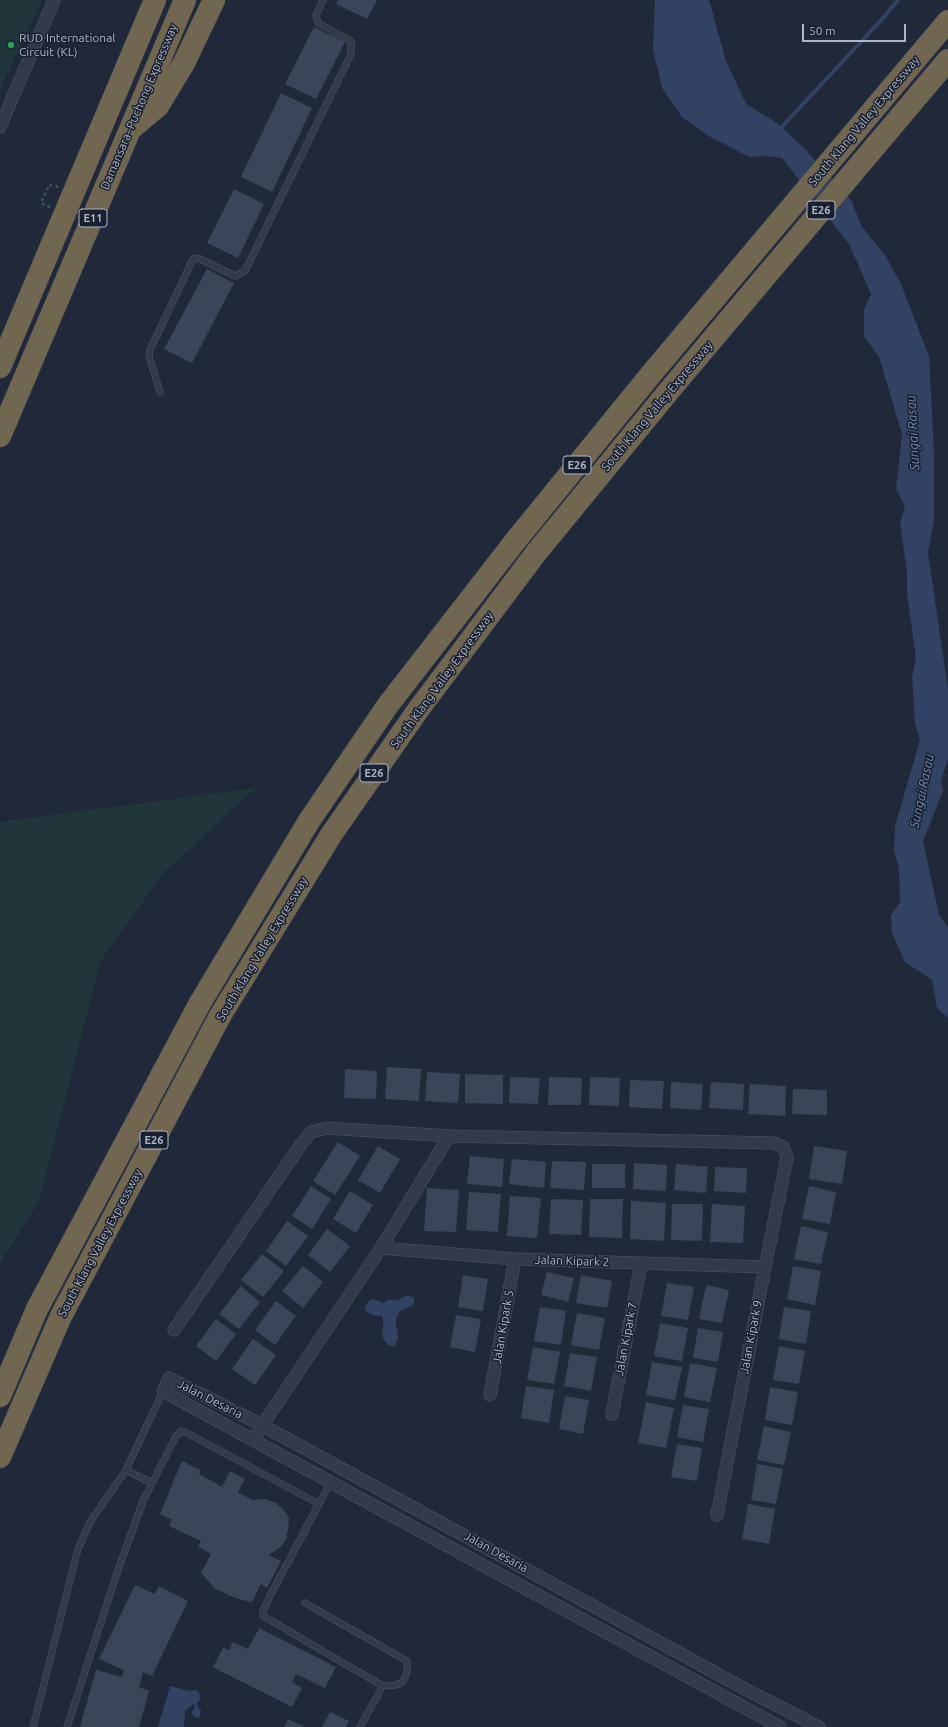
<!DOCTYPE html>
<html>
<head>
<meta charset="utf-8">
<style>
  body { margin:0 }
  #map { position:relative; width:948px; height:1727px; overflow:hidden; background:#1f293a; font-family:Ubuntu,sans-serif }
  canvas { display:block }
  .scale { position:absolute; left:802px; top:24px; width:104px; height:18px; box-sizing:border-box; border:2px solid #aeb6c7; border-top:0; padding-left:5px; font-size:12px; line-height:14px; white-space:nowrap; color:#aeb6c7; -webkit-text-stroke:3px #19202f; paint-order:stroke }
</style>
</head>
<body>
<div id="map">
<canvas width="948" height="1727"></canvas>
<div class="scale">50 m</div>
</div>
<script>
const c = document.querySelector('canvas').getContext('2d');
c.lineJoin = 'round';
function paint(path, color) {
  c.fillStyle = color;
  c.fill(path, 'evenodd');
}
function strokePath(path, color, width, dash) {
  c.strokeStyle = color;
  c.lineWidth = width;
  c.lineCap = dash ? 'butt' : 'round';
  c.setLineDash(dash || []);
  c.stroke(path);
}
function label(font, color, halo, rows, align = 'center') {
  c.font = font + ' Ubuntu,sans-serif';
  c.lineWidth = 3;
  c.setLineDash([]);
  c.textBaseline = 'middle';
  c.strokeStyle = halo;
  c.fillStyle = color;
  for (const [text, x, y, turn = 0] of rows) {
    c.save();
    c.translate(x, y);
    c.rotate((+turn || 0) * Math.PI / 180);
    c.textAlign = isNaN(turn) ? turn : align;
    if (halo) c.strokeText(text, 0, 0);
    c.fillText(text, 0, 0);
    c.restore();
  }
}
paint(new Path2D(`
  M0 0H42L0 90Z
  M256 788 164 872 100 962 39 1202 1 1261 0 1265V822Z`), '#21363b');
paint(new Path2D(`
  M655 0H709L726 61 746 104 777 123 805 149 851 200 862 227 885 255 901 284 929 356 934 453V519L928 553 948 689V759L941 781 943 791 923 841 939 915 948 927V1018L937 1008 932 980 905 962 892 933 891 915 900 902 899 868 894 851 895 826 920 740 915 724 912 677 916 659 907 593V572L900 523 905 506 896 489 902 434 879 357 864 336V310L871 294 849 244 782 158 763 156 749 157 707 135 682 117 662 88 653 49Z
  M406 1296H410L414 1298V1303C409 1309 400 1308 397 1316 393 1326 403 1336 394 1346L389 1345C376 1334 387 1327 382 1316L373 1315 368 1313 365 1310C365 1304 368 1301 373 1299L384 1303 387 1300H397Z
  M170 1686 190 1691 194 1690 199 1692 200 1700 197 1702 198 1708 201 1710 200 1717 197 1718 191 1714 195 1707 193 1704 185 1711 184 1727H158Z`), '#324263');
strokePath(new Path2D(`
  M778 131 884 17 898 0`), '#324263', 4);
paint(new Path2D(`
  M338 0H377L367 19 336 4Z
  M314 27 345 42 316 99 285 84Z
  M281 93 312 108 272 192 241 177Z
  M234 189 264 204 238 258 207 243Z
  M207 269 234 283 192 363 164 349Z
  M387 1067 421 1069 419 1101 385 1099Z
  M345 1069 377 1071 376 1099 344 1098Z
  M427 1072 460 1074 458 1103 425 1101Z
  M465 1074 503 1075V1104L465 1103Z
  M510 1077 540 1078 538 1104 509 1103Z
  M549 1077 582 1078 581 1105H548Z
  M590 1077 620 1078 619 1106 589 1105Z
  M630 1080 664 1081 662 1109 629 1107Z
  M671 1082 703 1084 701 1110 670 1108Z
  M711 1082 744 1084 743 1110 709 1108Z
  M750 1084 786 1086 785 1116 748 1114Z
  M793 1089 827 1090V1115L792 1114Z
  M338 1142 360 1156 335 1195 313 1181Z
  M378 1146 400 1159 380 1193 358 1180Z
  M814 1146 847 1151 842 1184 809 1179Z
  M470 1156 504 1159 502 1187 467 1184Z
  M512 1159 546 1162 544 1188 509 1184Z
  M552 1161 586 1162 584 1190 550 1188Z
  M634 1163 667 1165 666 1191 633 1189Z
  M592 1164H625V1188H592Z
  M676 1164 708 1167 706 1193 674 1190Z
  M715 1167 747 1168 746 1193 714 1191Z
  M311 1186 331 1199 312 1229 292 1216Z
  M809 1186 836 1192 830 1224 802 1219Z
  M427 1188 459 1190 456 1232 424 1231Z
  M350 1191 373 1205 356 1233 333 1219Z
  M469 1192 501 1194 498 1232 466 1230Z
  M510 1196 541 1198 537 1238 507 1236Z
  M551 1199 583 1200 581 1235 549 1234Z
  M590 1199H623L622 1238 589 1237Z
  M631 1201 666 1203 664 1241 630 1239Z
  M672 1204H703L702 1241 671 1240Z
  M712 1204 745 1206 743 1243 710 1242Z
  M287 1221 308 1236 286 1266 266 1251Z
  M801 1226 828 1232 821 1264 794 1259Z
  M327 1229 350 1246 330 1272 308 1255Z
  M262 1254 284 1271 263 1297 241 1280Z
  M303 1266 323 1282 303 1308 282 1291Z
  M793 1266 821 1271 815 1305 787 1299Z
  M547 1272 574 1278 568 1302 541 1295Z
  M463 1275 488 1279 483 1311 458 1307Z
  M581 1275 612 1281 607 1308 576 1303Z
  M667 1283 694 1287 688 1320 661 1316Z
  M706 1285 729 1290 722 1323 699 1319Z
  M241 1286 260 1302 239 1329 219 1314Z
  M276 1301 296 1316 275 1345 255 1330Z
  M540 1307 566 1311 561 1345 534 1341Z
  M784 1307 811 1311 806 1344 779 1339Z
  M577 1313 605 1318 599 1350 571 1345Z
  M456 1315 481 1319 475 1352 450 1347Z
  M216 1319 236 1334 216 1361 196 1346Z
  M660 1323 688 1328 682 1361 654 1356Z
  M698 1328 723 1332 718 1362 693 1358Z
  M253 1339 276 1355 255 1385 232 1369Z
  M779 1346 805 1351 799 1384 773 1380Z
  M533 1347 560 1352 554 1384 527 1380Z
  M570 1353 597 1357 591 1391 564 1386Z
  M652 1362 682 1367 675 1400 646 1395Z
  M690 1363 717 1368 710 1402 684 1397Z
  M526 1386 554 1390 549 1423 521 1418Z
  M770 1387 798 1392 792 1425 765 1420Z
  M565 1396 589 1400 583 1434 559 1429Z
  M646 1402 674 1408 666 1448 638 1443Z
  M683 1405 709 1409 703 1442 677 1437Z
  M764 1426 791 1432 784 1465 757 1460Z
  M677 1444 702 1448 697 1481 671 1477Z
  M182 1461 201 1470 199 1474 222 1487 230 1471 245 1479 238 1492 252 1500 265 1499 276 1503 283 1509 289 1518 288 1530 286 1540 280 1547 269 1555 281 1561 267 1588 261 1584 252 1602 238 1599 215 1589 201 1573 211 1554 198 1546 201 1541 169 1526 172 1520 160 1514Z
  M757 1464 783 1469 776 1504 751 1500Z
  M748 1504 775 1509 769 1544 742 1539Z
  M135 1585 155 1594 159 1586 188 1601 152 1676 143 1672 139 1687 149 1691 139 1727H80L96 1670 122 1677 124 1670 99 1659Z
  M259 1628 336 1667 325 1688 296 1674 292 1682 302 1688 292 1707 213 1667 223 1648 229 1650 233 1642 248 1649Z
  M330 1712 349 1721 346 1727H322Z
  M288 1719 305 1727H284Z`), '#3b455a');
const service = new Path2D(`
  M160 392 149 356 150 350 193 259 198 258 235 276 245 271 351 54V41L318 23 316 15 323 0
  M152 1483 126 1470 163 1391
  M319 1504 330 1483
  M305 1603 407 1661C409 1681 401 1688 381 1685
  M33 1727 78 1549 90 1522 126 1470
  M67 1727 116 1576 143 1501 176 1436 181 1431 187 1433 319 1504 270 1596 263 1611V1616L381 1685 380 1691 360 1727`);
const minor = new Path2D(`
  M0 127 54 0
  M381 1248 515 1259 765 1267
  M174 1330 302 1143 311 1132 327 1128 449 1136 775 1143 784 1148 787 1158 765 1267 717 1515
  M490 1395 515 1259
  M612 1414 641 1264
  M258 1432 381 1248 449 1136
  M780 1727 163 1391 169 1378 262 1425 743 1688 819 1727`);
const motorway = new Path2D(`
  M133 127 158 106 184 63 214 0
  M0 367 155 0
  M0 436 185 0
  M0 1396 37 1309 200 1003 309 821 388 705 516 540 652 373 948 21
  M0 1457 61 1316 220 1016 331 835 418 710 536 553 668 392 948 60`);
strokePath(service, '#4e5665', 7);
strokePath(minor, '#4e5665', 13);
strokePath(motorway, '#3b4352', 23);
strokePath(new Path2D(`
  M50 207 41 203 49 185 59 187`), '#3c5255', 2.5, [3, 3]);
strokePath(service, '#333b4a', 6);
strokePath(minor, '#333b4a', 12);
strokePath(motorway, '#716650', 22);
for (const [x, y, r, color] of [
  [11,45,4,"#2e9e5b"]
]) {
  const dot = new Path2D();
  dot.arc(x, y, r, 0, 2 * Math.PI);
  c.fillStyle = color;
  c.fill(dot);
  strokePath(dot, '#19202f', 1.5);
}
for (const [x, y, w] of [
  [821,210,28],
  [93,218,28],
  [577,465,28],
  [374,773,28],
  [154,1140,28]
]) {
  const box = new Path2D();
  box.roundRect(x - w / 2, y - 9, w, 18, 3);
  c.fillStyle = '#19202f';
  c.fill(box);
  strokePath(box, '#aeb6c7', 1);
}
label('bold 11px', '#aeb6c7', null, [
  ["E26",821,210],
  ["E11",93,218],
  ["E26",577,465],
  ["E26",374,773],
  ["E26",154,1140]
]);
label('12px', '#aeb6c7', '#19202f', [
  ["RUD International",19,38],
  ["Circuit (KL)",19,52]
], 'left');
label('12px', '#aeb6c7', '#19202f', [
  ["Damansara–Puchong Expressway",139,107,-67],
  ["South Klang Valley Expressway",864,121,-50],
  ["South Klang Valley Expressway",657,406,-50],
  ["South Klang Valley Expressway",442,680,-54],
  ["South Klang Valley Expressway",262,949,-59],
  ["South Klang Valley Expressway",100,1243,-62],
  ["Jalan Kipark 2",572,1261,2],
  ["Jalan Kipark 5",503,1327,-80],
  ["Jalan Kipark 9",751,1337,-79],
  ["Jalan Kipark 7",626,1339,-79],
  ["Jalan Desaria",210,1399,27],
  ["Jalan Desaria",496,1552,29]
]);
label('italic 13px', '#7489b1', '#19202f', [
  ["Sungai Rasau",913,433,-93],
  ["Sungai Rasau",922,791,-78]
]);
</script>
</body>
</html>
